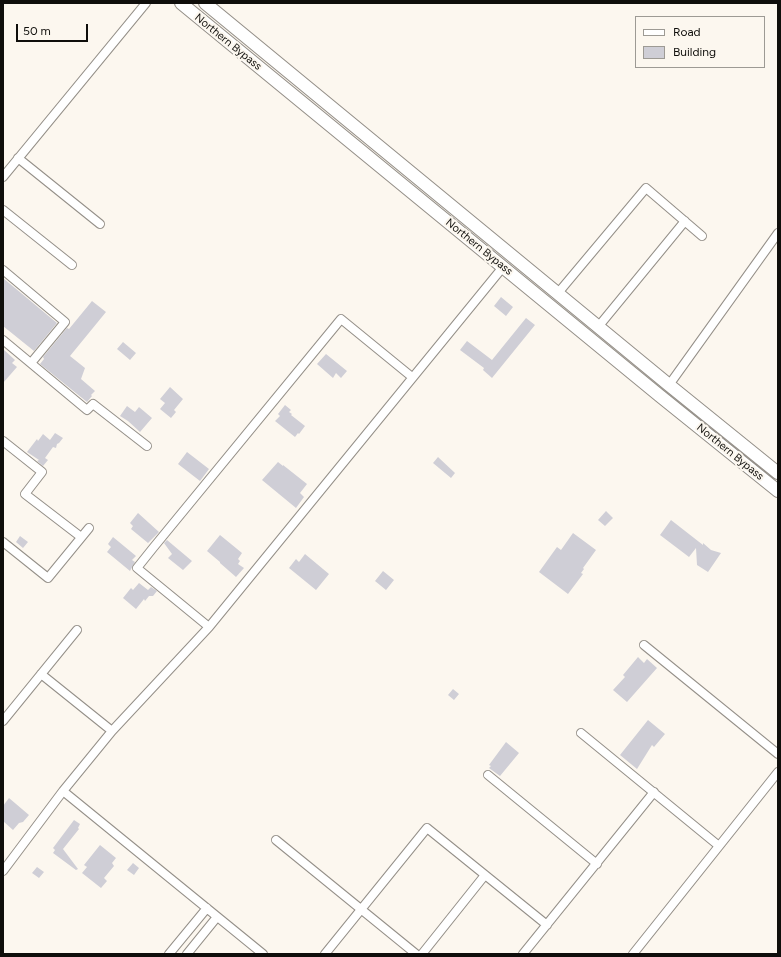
<!DOCTYPE html>
<html>
<head>
<meta charset="utf-8">
<style>
  body { margin:0 }
  #map { position:relative; width:781px; height:957px; overflow:hidden; background:#fcf7ef; font-family:Figtree,sans-serif }
  canvas { display:block }
  .frame { position:absolute; inset:0; border:4px solid #0f0e0b; pointer-events:none }
  .legend { position:absolute; left:635px; top:16px; width:130px; height:52px; box-sizing:border-box; background:#fcf7ef; border:1px solid #9d9a94; margin:0; padding:5px 7px; list-style:none; font-size:12px; color:#0f0e0b }
  .legend li { display:flex; align-items:center; gap:8px; height:20px }
  .legend b { width:20px; border:1px solid #9d9a94 }
  .scale { position:absolute; left:16px; top:24px; width:72px; height:18px; box-sizing:border-box; border:2px solid #0f0e0b; border-top:0; padding-left:5px; font-size:12px; line-height:14px; white-space:nowrap; color:#0f0e0b; -webkit-text-stroke:3px #fcf7ef; paint-order:stroke }
</style>
</head>
<body>
<div id="map">
<canvas width="781" height="957"></canvas>
<div class="frame"></div>
<ul class="legend">
<li><b style="height:5px;background:#fff"></b>Road</li>
<li><b style="height:11px;background:#cfced6"></b>Building</li>
</ul>
<div class="scale">50 m</div>
</div>
<script>
const c = document.querySelector('canvas').getContext('2d');
c.lineJoin = 'round';
function paint(path, color) {
  c.fillStyle = color;
  c.fill(path, 'evenodd');
}
function strokePath(path, color, width, dash) {
  c.strokeStyle = color;
  c.lineWidth = width;
  c.lineCap = dash ? 'butt' : 'round';
  c.setLineDash(dash || []);
  c.stroke(path);
}
function label(font, color, halo, rows, align = 'center') {
  c.font = font + ' Figtree,sans-serif';
  c.lineWidth = 4;
  c.setLineDash([]);
  c.textBaseline = 'middle';
  c.strokeStyle = halo;
  c.fillStyle = color;
  for (const [text, x, y, turn = 0] of rows) {
    c.save();
    c.translate(x, y);
    c.rotate((+turn || 0) * Math.PI / 180);
    c.textAlign = isNaN(turn) ? turn : align;
    if (halo) c.strokeText(text, 0, 0);
    c.fillText(text, 0, 0);
    c.restore();
  }
}
paint(new Path2D(`
  M3 278 57 323 34 351 3 326Z
  M501 297 513 307 506 316 494 306Z
  M92 301 106 312 70 356 85 368 81 379 95 391 91 395 92 396 87 402 40 364 44 359 43 357 67 328 69 329Z
  M526 318 535 325 492 378 483 370 484 368 460 350 467 341 492 360Z
  M123 342 136 353 130 360 117 349Z
  M3 349 15 360 12 363 17 367 3 383Z
  M326 354 347 371 341 378 336 373 333 378 317 364Z
  M170 387 183 399 174 410 176 412 171 418 160 409 165 403 160 399Z
  M285 405 291 410 289 412 292 414 291 415 305 426 299 434 298 433 295 437 275 421 280 416 278 414Z
  M127 406 135 412 139 407 152 418 140 432 128 421 120 416Z
  M55 433 63 438 59 443 57 444 56 448 53 447 45 458 48 460 43 466 37 461 39 460 27 452 37 439 38 441 43 434 50 440Z
  M187 452 209 469 200 481 178 464Z
  M438 457 455 473 451 478 433 463Z
  M278 462 283 466V465L307 484 300 493 304 497 296 508 262 480Z
  M606 511 613 518 605 526 598 520Z
  M138 513 159 532 148 543 131 529 133 526 130 523Z
  M671 520 703 545V543L711 550 721 553 708 572 697 565 696 548 689 557 660 535Z
  M573 533 596 550 583 568 584 569 581 573 583 574 568 594 539 572 557 547 561 550Z
  M220 535 242 553 238 559 240 561 238 564 244 568 236 577 220 563V562L207 551Z
  M20 536 28 542 23 548 16 542Z
  M113 537 136 556 132 560 135 562 130 571 107 552 111 547 108 544Z
  M167 540 192 561 183 570 168 558 172 554 164 543Z
  M305 554 329 574 316 590 289 568 296 559 299 562Z
  M383 571 394 580 386 590 375 581Z
  M139 583 148 590 151 587 157 591 153 596H149L145 601 144 599 136 609 123 598 131 588 133 590Z
  M638 657 644 663 647 659 657 668 627 702 613 690 625 677 623 675Z
  M453 689 459 694 454 700 448 695Z
  M648 720 665 734 654 747 652 745 637 769 620 755Z
  M506 742 519 753 500 776 489 768 491 766 489 765Z
  M9 798 29 815 23 822 19 823 13 830 3 821V806Z
  M74 820 80 824 78 828 79 829 63 849 78 869 76 870 53 853 55 850 53 848Z
  M100 845 116 858 112 863 114 866 104 878 107 881 101 888 82 873 87 867 84 865Z
  M133 863 139 868 134 875 127 870Z
  M37 867 44 872 39 878 32 873Z`), '#cfced6');
const street = new Path2D(`
  M18 158 100 224
  M3 177 146 3
  M3 210 72 265
  M3 270 65 322 31 363
  M558 293 646 188 702 236
  M598 327 685 221
  M3 340 87 410 93 404 147 446
  M669 385 778 233
  M3 441 42 472 25 494 81 537
  M3 542 48 578 89 528
  M209 627 137 568 153 548 341 319 412 377
  M644 645 778 754
  M41 674 112 731
  M3 721 77 630
  M581 733 719 846
  M488 775 597 864
  M63 791 263 954
  M276 840 416 954
  M3 871 63 791 112 731 209 627 503 267
  M169 954 207 908
  M187 954 217 917
  M325 954 427 828 547 925
  M422 954 485 875
  M523 954 654 792
  M633 954 778 772`);
const primary = new Path2D(`
  M181 3 660 396 778 491
  M205 3 669 385 778 473`);
strokePath(street, '#948f88', 10);
strokePath(primary, '#948f88', 14);
strokePath(street, '#fff', 8);
strokePath(primary, '#fff', 12);
label('11px', '#0f0e0b', '#fcf7ef', [
  ["Northern Bypass",228,42,39],
  ["Northern Bypass",479,247,39],
  ["Northern Bypass",730,452,39]
]);
</script>
</body>
</html>
